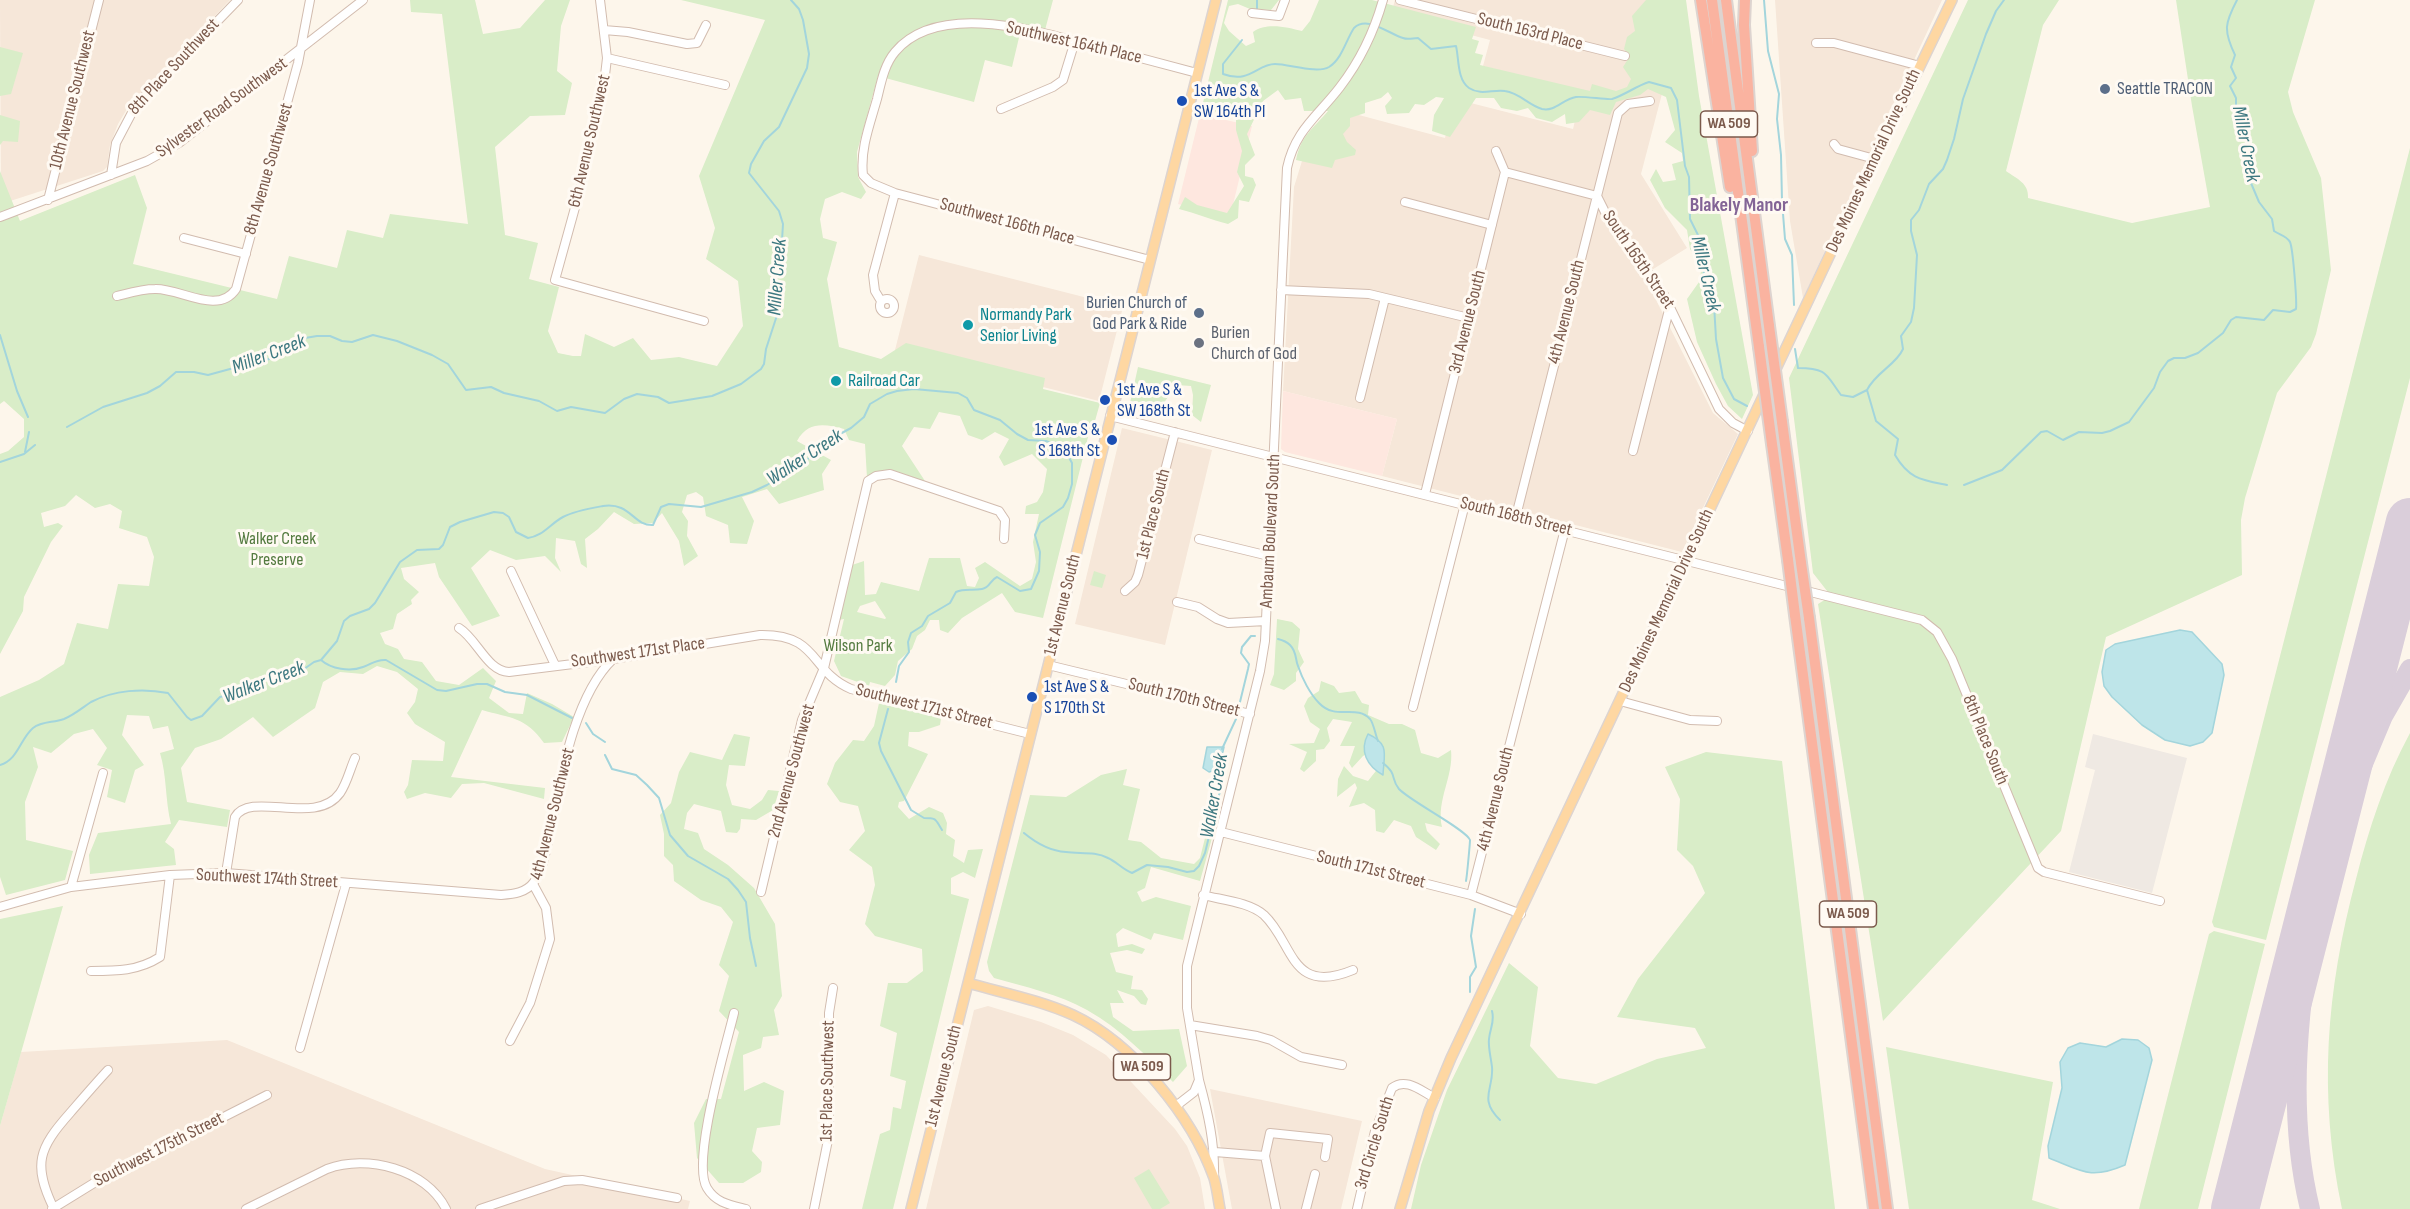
<!DOCTYPE html>
<html>
<head>
<meta charset="utf-8">
<style>
  body { margin:0 }
  canvas { display:block; background:#fdf6eb }
</style>
</head>
<body>
<canvas width="2410" height="1209"></canvas>
<script>
const c = document.querySelector('canvas').getContext('2d');
c.lineJoin = 'round';
function paint(path, color) {
  c.fillStyle = color;
  c.fill(path, 'evenodd');
}
function strokePath(path, color, width, dash) {
  c.strokeStyle = color;
  c.lineWidth = width;
  c.lineCap = dash ? 'butt' : 'round';
  c.setLineDash(dash || []);
  c.stroke(path);
}
function label(font, color, halo, rows, align = 'center') {
  c.font = font + ' "Sofia Sans Condensed",sans-serif';
  c.lineWidth = 6;
  c.setLineDash([]);
  c.textBaseline = 'middle';
  c.strokeStyle = halo;
  c.fillStyle = color;
  for (const [text, x, y, turn = 0] of rows) {
    c.save();
    c.translate(x, y);
    c.rotate((+turn || 0) * Math.PI / 180);
    c.textAlign = isNaN(turn) ? turn : align;
    if (halo) c.strokeText(text, 0, 0);
    c.fillText(text, 0, 0);
    c.restore();
  }
}
paint(new Path2D(`
  M0 0H230L130 104 118 124 110 145 107 167 103 171 1 204Z
  M1395 0H1647L1681 21 1641 174 1687 248 1642 276 1650 288 1713 413 1738 434 1682 552 1382 476 1397 419 1283 391 1294 187 1302 161 1344 111 1445 138 1455 99 1573 129 1582 92 1483 66 1490 40 1391 14Z
  M1775 0H1942L1803 298 1790 221Z
  M919 255 1123 307 1099 401 895 350Z
  M1122 428 1212 450 1165 645 1075 624Z
  M988 1006 1041 1022 1073 1035 1106 1055 1175 1129 1187 1146 1200 1178 1205 1209H926L974 1010Z
  M227 1040 545 1169 690 1201 688 1209H0V1126L21 1052Z
  M1210 1089 1362 1121 1341 1209H1232Z`), '#f6e7d9');
paint(new Path2D(`
  M1200 114 1252 126 1230 217 1178 204Z
  M1283 391 1397 419 1382 476 1285 452 1281 449Z`), '#fee7df');
paint(new Path2D(`
  M2093 734 2187 758 2152 893 2069 872 2095 770 2085 767Z`), '#efe9e3');
paint(new Path2D(`
  M410 0H475L483 34 520 28 545 0H570L561 26 557 71 572 83 565 115 530 116 495 147 505 235 538 243 529 279 559 287 548 331 558 353 573 356H581L585 334 614 347 633 338 651 360 679 357 717 366 743 326 738 281 706 259 715 228 699 176 765 20 681 0H1053L1045 30 1022 25 1012 67 985 60 974 102 878 76 857 152 858 177 866 192 861 199 842 192 825 199 820 219 823 238 837 242 827 279 839 347 881 359 906 343 1045 378 1043 389 1100 403 1095 421H1092L1043 618 1015 612 1002 593 962 618 948 633 940 630 939 620H930L925 630 917 636 912 649 898 661 895 675 885 686 870 682 869 686 841 676 834 661 844 619 838 620 849 566 864 561 865 595 876 594 881 582 919 591 929 558H960L967 586 975 587 979 578 975 568 985 562 1020 586 1032 579 1036 562 1033 542 1039 514H1025L1026 506 1037 502 1043 492 1047 469 1032 454 1004 466 999 457 1009 439 995 432 982 440 968 435 960 416 939 412 930 429 914 427 902 446 925 481C905 475 885 464 867 478L865 444 849 440 844 429C825 424 808 421 797 441L831 460 822 474 824 490 779 504 767 489 742 497 754 521 747 544 730 543 728 525 706 516 703 497 696 492 687 495 682 512 688 521 687 536 698 556 684 566 679 541 662 513 653 523 634 524 614 512 598 529 585 539 587 568 581 564 575 541 556 538 555 558 561 572 545 556 516 560 490 550 471 568 500 616 472 626 439 577 435 563 401 568 404 579 419 592 411 600 412 604 397 614 393 629 380 633 385 644 398 649 404 659 422 662 436 681 459 685 483 668 496 681 489 698 509 713 523 714 527 693 552 704 574 717 562 742 544 743C526 717 510 718 482 710L451 777 545 788 544 799 484 783 462 784 451 798 425 793 407 799 404 792 408 785 412 760 443 761 445 742 415 724 407 713 415 702 418 689 397 672 377 666 363 674 340 672 323 682 315 708 273 737 253 717 221 739 195 748 181 768 187 802 230 810 227 827 179 820 165 842 174 849 176 865 90 874 89 855 98 833 171 824C165 800 167 776 160 753L174 749 168 726 153 729 149 716 127 715 122 735 144 765 135 770 125 803 107 797 112 770 97 765 107 748 93 729 74 734 51 753 33 747 38 767 25 802 26 840 73 851 65 880 6 895 0 877V697L39 680 64 664 77 623 108 629 118 584 149 586 154 557 147 537 119 528 122 511 110 504 95 508 76 495 65 506 41 513 44 527 58 523 63 526 51 542 24 597 23 611 0 654V454L8 451 24 437V419L4 401 0 404V171L20 221 135 175 147 208 133 264 277 299 289 256 337 268 347 230 383 238 390 214 468 224 442 14 411 12ZM875 601 886 618 885 619 857 612 860 606Z
  M1228 0H1279L1271 10 1250 9 1238 4 1229 6 1224 23 1229 31 1246 46 1255 42 1253 32C1266 22 1287 27 1302 31L1310 21 1319 0H1372L1476 27 1472 39 1479 41 1475 53 1483 55 1480 65 1590 91 1592 84 1616 91 1627 87 1631 79 1623 67 1630 56 1624 49 1627 37 1635 31 1632 16 1646 0H1686L1699 96 1753 395 1742 419 1728 406 1716 384 1697 342 1687 299 1699 282 1702 266 1690 249 1687 230 1665 208 1650 180 1656 169 1663 182 1676 180 1672 164 1683 161 1682 153 1665 142 1675 130 1666 97 1648 89 1640 95 1616 102 1610 115 1590 110 1579 122 1566 124 1565 114 1552 122 1536 118 1528 108 1517 111 1501 108 1494 98H1476L1450 137 1432 131 1434 115 1444 98 1436 97 1424 105 1415 104 1409 113 1387 114 1385 106 1392 98 1388 92 1381 98 1365 103V113L1350 118V126L1343 134 1347 142 1356 150 1355 155 1335 160 1332 168 1296 160C1301 135 1313 129 1328 111H1304L1301 98 1285 100 1278 90 1263 101 1247 134 1255 155 1245 165V176L1253 178 1256 185 1249 202 1239 200 1238 218 1228 224C1211 220 1196 213 1179 209L1185 197 1197 205 1227 213 1244 186 1237 172 1242 151 1236 130V119L1225 102 1214 113 1201 111Z
  M1968 0H2059L2043 25 2006 171C2017 179 2029 183 2028 198L2132 223 2210 207 2192 106 2176 0H2315L2288 92 2293 112 2321 178 2331 270 2316 334 2311 347 2277 393 2245 498 2241 520 2242 575 2106 637 2061 831 1883 1021 1818 604 1831 596 1813 573 1789 378Z
  M0 47 23 53 11 94 0 96Z
  M0 115 20 121 18 142 3 141 0 145Z
  M2410 148V378L2266 940 2214 927 2212 922Z
  M1138 367 1211 385 1201 422 1192 415 1193 395 1191 386 1177 385 1160 408 1147 414 1130 403Z
  M1094 571 1106 575 1102 588 1090 585Z
  M1277 619 1292 622 1300 629 1298 649 1304 662 1296 673V681L1284 690 1270 685 1274 674Z
  M1321 681 1334 686 1339 693 1355 691 1362 703 1369 705 1368 715 1389 724H1402L1415 730 1421 753 1438 758 1451 750C1454 776 1436 800 1442 827L1425 823 1427 831 1440 844 1436 850 1416 837 1411 826 1394 820 1384 833 1376 831 1375 810 1364 803 1349 807 1357 788 1355 783 1337 797 1338 779 1344 766 1353 776 1368 781 1379 767 1376 749 1363 756 1352 768 1349 763 1355 746H1340L1352 722 1333 719 1327 728 1330 741 1324 749 1316 750V761L1304 772 1300 769 1307 752 1289 744 1314 743 1320 729 1310 722 1304 706 1308 698 1319 691Z
  M879 703 941 718 940 725 919 732H909L908 746 928 754 904 801 899 802 898 807 909 819 929 807 943 813 947 823 946 834 955 840 953 856 964 863 968 850 983 849 975 878 963 872 951 878V894L969 899 893 1209H862L880 1134 890 1130 893 1107 901 1109 906 1081 890 1076 897 1033 880 1026 888 983H907L923 971 922 949 875 936 865 924 875 885 872 867 849 850 865 831 858 806 840 802 827 784 835 763 853 740 864 741 874 726Z
  M2410 733V1209H2342C2318 1093 2326 992 2356 879 2369 828 2385 779 2410 733Z
  M734 734 750 737 745 766 729 765 726 785 732 805 750 809 762 800 768 790 779 791 773 810 756 820 741 819 740 829 737 833 726 832 721 811 694 804 687 813 684 829 698 833 704 849 728 865 754 888 775 924 782 996 774 1010 779 1035 763 1037 761 1048 743 1055 744 1091 764 1082 784 1091 780 1125 757 1128 752 1151 762 1162 761 1172 743 1183H719L697 1158 694 1123 706 1099H721L739 1032 719 1011 729 976 719 965 733 922 721 907 701 900 674 881 673 865 664 856V834L660 815 671 803 679 772 690 752 722 760Z
  M1706 752 1782 761 1835 1209H1411L1421 1165 1447 1090 1509 963 1538 987 1530 1046 1558 1078 1596 1084 1657 1059 1706 1048 1695 1028 1617 1017 1638 979 1705 893 1693 866 1677 850 1680 799 1665 767Z
  M1127 769 1123 785 1140 789 1128 840 1141 842 1161 858 1194 864 1200 858 1205 838H1212L1200 881 1151 867 1145 888 1137 892 1142 902 1156 897 1191 906 1183 940 1154 933 1151 940 1123 928 1116 934 1118 947 1132 944 1145 949 1142 954 1127 950 1110 953 1116 972 1133 976 1131 989 1142 990 1148 999 1146 1005 1141 1004 1134 996 1117 990 1124 1003H1110L1113 1017 1133 1031 1179 1029 1187 1066 1173 1082C1146 1056 1121 1029 1087 1010 1059 994 1025 987 994 978L989 971 987 962 1030 795 1066 797 1101 775Z
  M63 906 0 1126V919Z
  M2214 931 2265 944 2198 1209H2139L2209 934Z
  M1886 1047 2053 1082 2032 1200 2060 1209H1909Z
  M1149 1169 1170 1203 1160 1209H1152L1134 1178Z`), '#d9edc8');
const water = new Path2D(`
  M2180 630 2192 632 2222 664 2224 675 2212 733 2203 742 2190 746 2165 740 2142 725 2112 697 2104 686 2102 672 2106 650 2115 644Z
  M1368 734C1390 744 1384 754 1383 775 1367 766 1359 751 1368 734Z
  M1207 747H1224L1219 769 1209 772 1203 768Z
  M2122 1039 2138 1040 2149 1048 2152 1060 2125 1165C2090 1180 2082 1171 2049 1158L2048 1146 2062 1088 2060 1062 2068 1048 2080 1043 2106 1047Z`);
paint(water, '#bee5e9');
strokePath(water, '#a3d5dc', 1.5);
strokePath(new Path2D(`
  M1257 0V11
  M1764 0 1768 51 1779 94 1777 119 1781 155 1782 201 1785 239 1792 255 1794 305
  M1242 40 1223 64V74C1250 84 1257 64 1275 64 1289 64 1317 74 1329 67 1342 59 1346 40 1354 28 1367 15 1389 34 1403 38 1408 40 1413 38 1418 38L1431 49 1456 46C1459 58 1457 80 1469 88 1481 96 1493 89 1505 91 1520 93 1528 105 1542 109 1555 112 1563 99 1576 97 1584 96 1607 100 1612 99 1625 95 1636 86 1649 82L1671 88 1677 100 1685 166 1689 177 1690 219 1699 237 1704 269 1703 285 1714 304 1716 339 1723 378 1734 399 1747 406
  M0 335 17 391 28 417
  M1795 349 1798 368C1828 368 1826 375 1841 395L1853 397 1867 390 1876 421 1898 439 1895 455C1909 479 1922 480 1947 485
  M1867 390C1876 372 1896 365 1903 349L1901 336 1911 322 1914 308 1917 255 1911 231V220L1919 210 1929 184 1943 169 1947 160 1954 139 1963 99 1986 34 1996 11 2004 0
  M67 427 103 407 147 393 160 386 176 372H194L208 375 230 369 246 368 274 357 305 338 317 336H330L342 341 352 342 373 335 397 341 432 355 448 364 466 390 491 387 504 393 539 401 557 411 571 407 605 413 624 399 637 394 658 397 669 403 712 396 741 384 761 369 764 364 766 349 780 306 775 275 781 257 783 224 779 211 749 173 751 164 764 141 779 127 807 68 809 54 803 20 799 9 791 0
  M25 452 29 432
  M0 462 24 454 35 445
  M1964 485 2002 470 2041 432 2047 431 2063 440 2079 432 2102 433 2110 431 2129 422 2154 388 2160 372 2168 361 2174 358H2185L2198 353 2223 333 2231 320 2236 317 2264 320 2273 310 2290 312 2296 309C2297 301 2293 249 2290 242 2287 236 2280 235 2274 231L2272 219 2259 202 2248 176V143L2236 118V98L2230 86 2236 78 2231 67 2235 55C2223 30 2225 23 2237 0
  M1278 639C1282 640 1287 642 1290 645 1297 652 1295 659 1298 666 1302 678 1310 694 1319 703 1336 721 1356 704 1370 719 1374 724 1375 734 1378 741
  M321 660C331 669 350 672 363 667 372 664 376 659 386 660L437 690 446 691 477 684H487L505 692 527 695 572 718
  M1239 706 1248 669 1249 664 1241 653 1242 647 1251 636H1255
  M888 709 879 743 881 751 911 810 924 818C937 818 935 819 942 830
  M586 723 593 734 605 742
  M1222 749 1236 719
  M605 755 612 769 636 775 647 785 659 798 670 835 688 856 728 879 738 890 746 902 750 938 756 966
  M1383 763C1398 775 1390 778 1399 789 1410 801 1467 830 1470 840 1470 843 1467 876 1466 881
  M0 765C18 760 20 739 33 728 42 721 53 723 64 719 74 715 82 708 91 702 114 690 143 688 168 693L187 717 191 720 202 716 220 697 248 690 265 680 297 674 314 662 321 660 337 641 344 621 350 616 369 609 375 603 400 562 417 550 439 549 443 545 450 527 460 522 494 512 503 513 509 517 516 532 528 538C543 536 550 524 563 517 574 511 592 508 603 506 631 502 633 526 653 525L661 507 669 504 701 507 752 492 767 485 817 453 829 440 851 428 864 417 870 404 887 394 897 391 914 389 958 393 967 398 974 410 1000 420 1017 434 1028 440 1046 441 1055 445 1066 452 1072 463V484L1068 498 1063 507 1040 523 1035 535 1040 552 1039 571 1031 589 1020 591 997 577C990 580 990 588 982 589 972 591 965 588 956 592L950 603 928 616 922 626 911 633 908 642 909 652 899 666 896 682
  M1024 833C1036 843 1050 851 1066 852 1080 854 1095 851 1108 858 1117 862 1122 869 1132 873L1147 865 1168 867 1187 872 1194 871 1199 866 1205 853 1220 791 1214 779 1217 769
  M1470 992V977L1476 967 1471 936 1475 909
  M1492 1011C1495 1022 1490 1028 1489 1039 1488 1047 1491 1058 1492 1067 1494 1089 1478 1099 1500 1120`), '#a3d5dc', 2);
strokePath(new Path2D(`
  M2326 852 2383 716 2410 669
  M2310 1209C2284 1102 2301 995 2317 888`), '#daceda', 20);
strokePath(new Path2D(`
  M2235 1209 2410 522`), '#daceda', 48);
const minor = new Path2D(`
  M600 0 607 58 604 84 593 125 581 186 555 280 704 321
  M1400 0 1625 56
  M1252 13 1279 16 1285 0
  M604 30 628 32 687 44 697 43 706 25
  M1816 43H1834L1920 66
  M607 58 725 85
  M1001 109 1053 87 1063 80 1075 41
  M1834 144 1838 149 1875 159
  M1505 172 1597 196 1606 214 1664 295 1719 409 1733 423 1748 431
  M111 175 116 143 136 105 238 0
  M48 200 99 0
  M1405 202 1492 225
  M0 217 147 161 179 143 363 0
  M184 238 246 254
  M1150 260 895 193 871 183 863 175C860 149 870 124 877 99 881 83 884 65 895 52 939 0 1039 32 1095 46 1129 55 1163 64 1197 73
  M1281 290 1369 294 1469 318
  M117 296C129 293 142 289 155 289 180 288 218 316 236 289L298 63 310 0
  M880 306a7 7 0 1 1 14 0a7 7 0 1 1-14 0Z
  M881 301 875 291 873 275 895 193
  M1360 398 1385 298
  M1110 416 1922 620 1937 632 1952 659 2038 868 2044 872 2160 901
  M1633 451 1670 306
  M1425 494 1505 172 1496 151
  M1516 516 1618 113 1628 104 1650 101
  M1199 539 1269 556
  M511 571 555 665
  M1125 591 1135 582 1138 575 1175 432
  M1177 602 1198 607 1217 619 1228 623 1266 621
  M459 628C477 639 487 671 509 672L613 659 760 635C820 634 809 671 851 689L1030 734
  M1048 665 1250 714
  M1620 701 1690 720 1717 721
  M1413 707 1465 504
  M1221 832 1471 895 1521 914
  M226 873 235 817C251 790 316 827 340 793 347 783 350 769 355 758
  M71 887 103 773
  M761 892 802 720 824 668 868 481 876 476 890 474 999 511 1005 520 1004 539
  M1203 895C1222 900 1249 902 1264 915 1294 943 1290 996 1353 970
  M1471 895 1565 529
  M0 907 71 887 170 875 226 873 501 895C513 894 526 893 534 882 545 867 547 843 551 825 561 776 575 695 613 659
  M91 971C117 971 138 971 160 957L170 875
  M734 1013C726 1046 691 1162 707 1188 716 1203 730 1205 746 1209
  M1190 1025 1257 1036 1271 1040 1301 1057 1342 1065
  M510 1041 530 1003 550 939 546 908 533 884
  M300 1048 346 884
  M1199 1080C1208 1113 1215 1143 1214 1177
  M1176 1106 1194 1092 1199 1080 1187 1008V966L1260 671 1265 641 1287 168C1295 130 1318 116 1340 87 1360 61 1374 32 1383 0
  M1215 1152 1265 1156 1270 1133 1328 1139 1325 1157
  M1265 1156 1276 1209
  M52 1209 94 1183 267 1095
  M54 1209C32 1164 39 1148 70 1113 83 1098 95 1084 108 1070
  M246 1209 327 1169C367 1154 426 1169 446 1209
  M480 1209 564 1181 582 1180 677 1198
  M814 1209 829 1135V1013L833 988
  M1306 1209 1315 1174
  M1357 1209 1375 1131 1392 1088C1406 1077 1421 1091 1435 1098`);
const major = new Path2D(`
  M968 983C1003 993 1039 1000 1073 1015 1133 1043 1192 1116 1214 1178 1217 1188 1218 1199 1220 1209
  M911 1209 1216 0
  M1400 1209 1429 1111 1451 1058 1875 159 1952 0`);
const highway = new Path2D(`
  M1701 0 1730 187
  M1712 0 1759 347
  M1726 0 1769 326
  M1745 0 1744 25 1752 151
  M1782 422 1801 563
  M1772 444 1788 560
  M1795 615 1874 1209
  M1809 618 1887 1209`);
strokePath(minor, '#d2bcaf', 10);
strokePath(major, '#ddd4d0', 12);
strokePath(highway, '#ddd4d0', 14);
strokePath(minor, '#fff', 8);
strokePath(major, '#fed7a2', 9);
strokePath(highway, '#fab3a0', 10);
const highwayBridge = new Path2D(`
  M1769 326 1782 422
  M1759 347 1772 444
  M1788 560 1795 615
  M1801 563 1809 618`);
strokePath(highwayBridge, '#ddd4d0', 14, []);
strokePath(highwayBridge, '#fab3a0', 10);
for (const [x, y, r, color] of [
  [2105,89,6,"#5c6f8a"],
  [1182,101,6,"#1a4fb4"],
  [1199,313,6,"#5c6f8a"],
  [968,325,6,"#0f9aa8"],
  [1199,343,6,"#6b7280"],
  [836,381,6,"#0f9aa8"],
  [1105,400,6,"#1a4fb4"],
  [1112,440,6,"#1a4fb4"],
  [1032,697,6,"#1a4fb4"]
]) {
  const dot = new Path2D();
  dot.arc(x, y, r, 0, 2 * Math.PI);
  c.fillStyle = color;
  c.fill(dot);
  strokePath(dot, '#fffaf3', 2);
}
for (const [x, y, w] of [
  [1729,124,57],
  [1848,914,57],
  [1142,1067,57]
]) {
  const box = new Path2D();
  box.roundRect(x - w / 2, y - 13, w, 26, 4.5);
  c.fillStyle = '#fffaf3';
  c.fill(box);
  strokePath(box, '#7b5a4c', 1.5);
}
label('bold 16px', '#7b5a4c', null, [
  ["WA 509",1729,124],
  ["WA 509",1848,914],
  ["WA 509",1142,1067]
]);
label('18px', '#7b5a4c', '#fffaf3', [
  ["South 163rd Place",1530,32,14],
  ["Southwest 164th Place",1074,43,13],
  ["8th Place Southwest",174,67,-47],
  ["10th Avenue Southwest",73,100,-76],
  ["Sylvester Road Southwest",222,108,-36],
  ["6th Avenue Southwest",590,141,-77],
  ["Des Moines Memorial Drive South",1874,161,-65],
  ["8th Avenue Southwest",269,169,-74],
  ["Southwest 166th Place",1007,222,15],
  ["South 165th Street",1638,260,56],
  ["4th Avenue South",1567,312,-76],
  ["3rd Avenue South",1468,322,-76],
  ["1st Place South",1154,514,-76],
  ["South 168th Street",1516,517,14],
  ["Ambaum Boulevard South",1271,531,-87],
  ["Des Moines Memorial Drive South",1667,601,-65],
  ["1st Avenue South",1063,605,-76],
  ["Southwest 171st Place",638,653,-8],
  ["South 170th Street",1184,698,14],
  ["Southwest 171st Street",924,707,14],
  ["8th Place South",1985,740,68],
  ["2nd Avenue Southwest",792,771,-75],
  ["4th Avenue South",1496,799,-76],
  ["4th Avenue Southwest",553,814,-76],
  ["South 171st Street",1371,870,14],
  ["Southwest 174th Street",267,879,3],
  ["1st Avenue South",944,1076,-76],
  ["1st Place Southwest",828,1081,-89],
  ["3rd Circle South",1375,1143,-73],
  ["Southwest 175th Street",159,1150,-27]
]);
label('18px', '#4e5e75', '#fffaf3', [
  ["Seattle TRACON",2117,89],
  ["Burien Church of",1187,303,"right"],
  ["God Park & Ride",1187,324,"right"]
], 'left');
label('18px', '#164399', '#fffaf3', [
  ["1st Ave S &",1194,91],
  ["SW 164th Pl",1194,112],
  ["1st Ave S &",1117,390],
  ["SW 168th St",1117,411],
  ["1st Ave S &",1100,430,"right"],
  ["S 168th St",1100,451,"right"],
  ["1st Ave S &",1044,687],
  ["S 170th St",1044,708]
], 'left');
label('18px', '#0d838f', '#fffaf3', [
  ["Normandy Park",980,315],
  ["Senior Living",980,336],
  ["Railroad Car",848,381]
], 'left');
label('18px', '#5b616d', '#fffaf3', [
  ["Burien",1211,333],
  ["Church of God",1211,354]
], 'left');
label('18px', '#547b40', '#fffaf3', [
  ["Walker Creek",277,539],
  ["Preserve",277,560],
  ["Wilson Park",858,646]
]);
label('italic 20px', '#3d7880', '#fffaf3', [
  ["Miller Creek",2245,144,79],
  ["Miller Creek",1705,274,77],
  ["Miller Creek",778,277,-86],
  ["Miller Creek",269,355,-21],
  ["Walker Creek",805,458,-33],
  ["Walker Creek",264,683,-21],
  ["Walker Creek",1215,796,-80]
]);
label('bold 20px', '#836496', '#fffaf3', [
  ["Blakely Manor",1739,206]
]);
</script>
</body>
</html>
